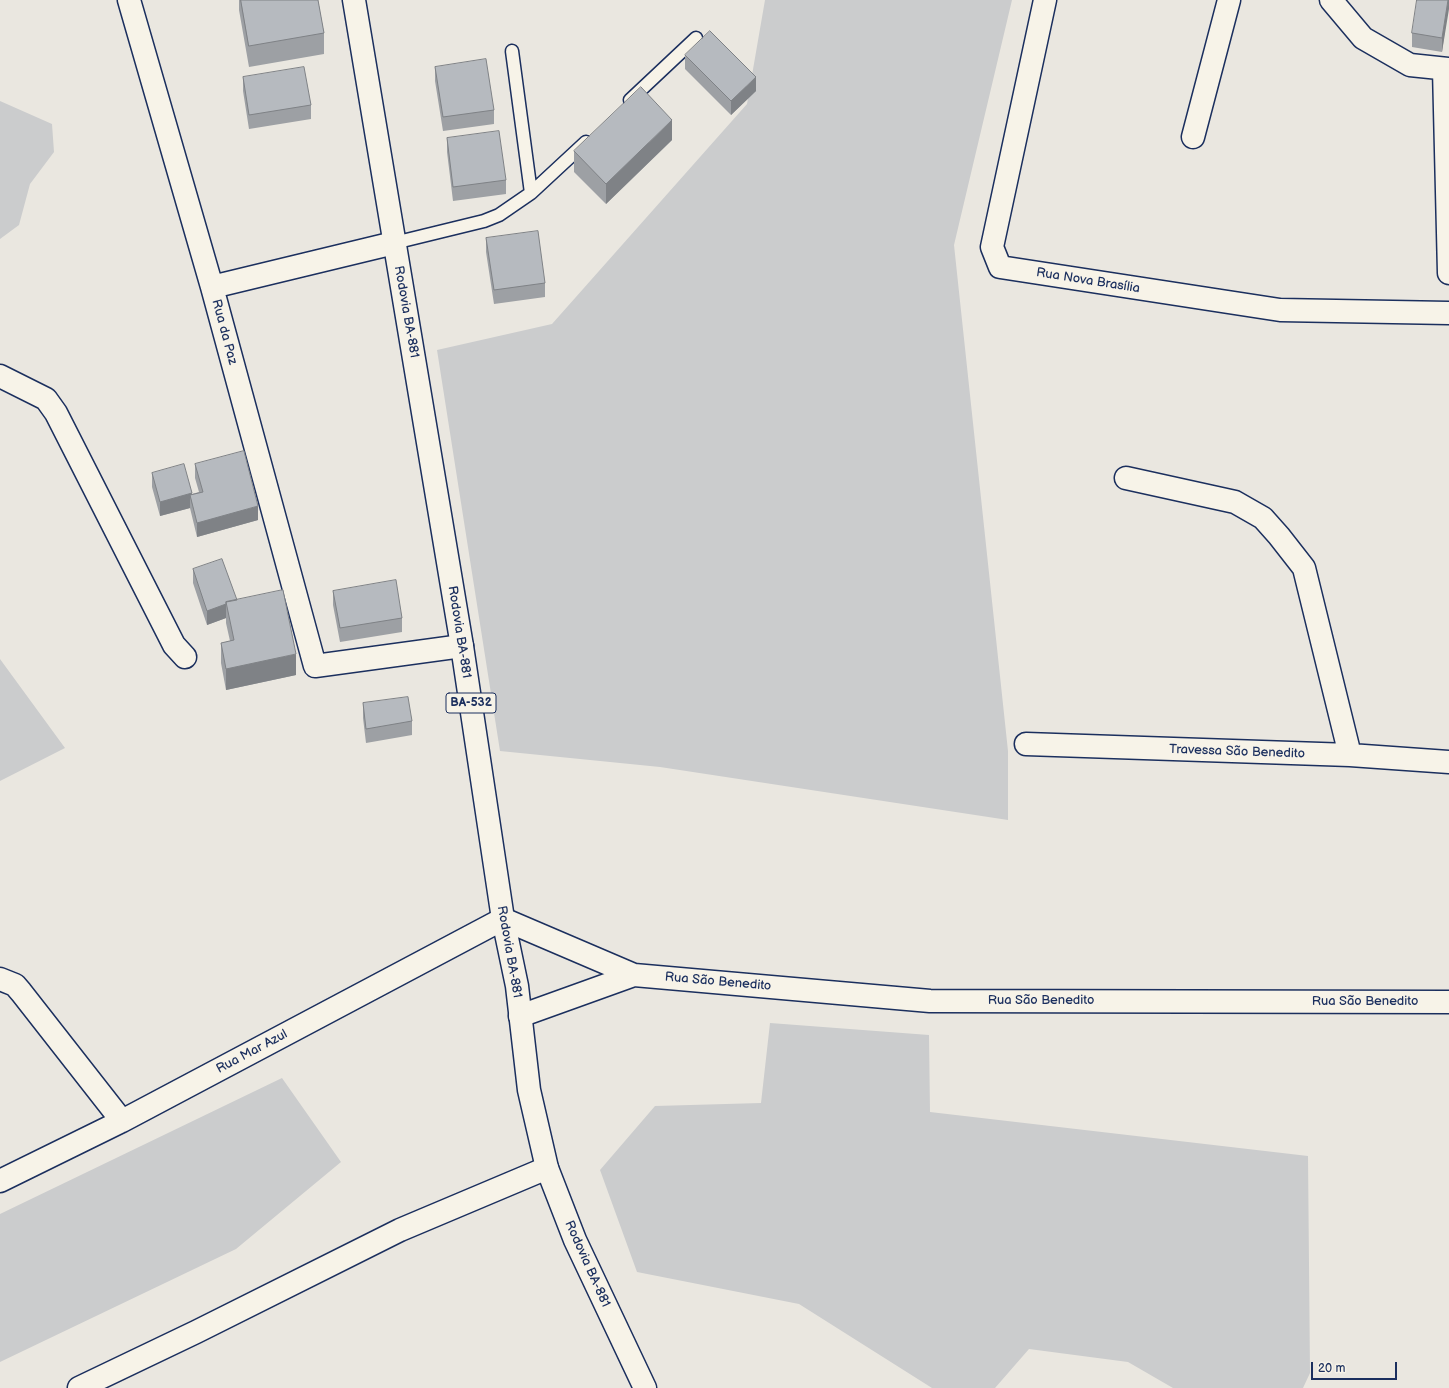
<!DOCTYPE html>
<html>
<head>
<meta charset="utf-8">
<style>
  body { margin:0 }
  #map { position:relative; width:1449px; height:1388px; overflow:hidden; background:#eae7e0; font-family:"Balsamiq Sans",sans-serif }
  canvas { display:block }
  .scale { position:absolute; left:1311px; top:1362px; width:86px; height:18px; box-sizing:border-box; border:2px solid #1b2f5e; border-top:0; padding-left:5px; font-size:12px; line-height:14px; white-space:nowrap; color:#1b2f5e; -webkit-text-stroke:3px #f7f3e8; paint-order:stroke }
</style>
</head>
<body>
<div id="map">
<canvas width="1449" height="1388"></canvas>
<div class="scale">20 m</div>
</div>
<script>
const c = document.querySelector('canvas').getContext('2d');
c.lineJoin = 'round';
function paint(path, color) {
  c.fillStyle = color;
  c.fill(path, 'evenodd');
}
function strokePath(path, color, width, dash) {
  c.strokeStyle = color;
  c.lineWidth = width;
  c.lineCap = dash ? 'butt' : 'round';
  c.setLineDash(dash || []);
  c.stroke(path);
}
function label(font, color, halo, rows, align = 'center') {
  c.font = font + ' "Balsamiq Sans",sans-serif';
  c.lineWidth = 4;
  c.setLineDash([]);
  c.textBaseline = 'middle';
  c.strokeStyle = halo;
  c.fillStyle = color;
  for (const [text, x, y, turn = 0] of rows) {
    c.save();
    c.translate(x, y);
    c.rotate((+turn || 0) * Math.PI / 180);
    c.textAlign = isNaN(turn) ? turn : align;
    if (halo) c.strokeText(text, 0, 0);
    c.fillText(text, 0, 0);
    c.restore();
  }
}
paint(new Path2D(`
  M765 0H1012L954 245 1008 751V820L660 767 500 751 437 350 552 324 747 104Z
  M0 101 52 124 54 152 30 184 19 225 0 239Z
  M0 659 65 748 0 781Z
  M770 1023 929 1035 930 1112 1308 1156 1310 1373 1303 1388H1173L1128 1362 1029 1349 995 1388H932L799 1304 637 1272 600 1170 655 1106 761 1103Z
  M282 1078 341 1162 236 1249 0 1362V1214Z`), '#cbcccd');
const service = new Path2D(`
  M512 51 531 193
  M630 100 696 38
  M394 243 484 221 499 215 531 193 586 142`);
const minor = new Path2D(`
  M129 0 212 287 315 666 462 646
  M1045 0 992 247 1000 267 1280 310 1449 313
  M1331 0 1363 38 1410 65 1449 69
  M1444 69 1449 273
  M1193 137 1229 0
  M212 287 394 243
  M0 376 46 399 56 413 174 645 185 657
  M1126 478 1235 502 1263 518 1279 536 1304 568 1350 755
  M1026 744 1350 755 1449 762
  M0 979 15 985 21 992 122 1121
  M0 1181 122 1121 503 919
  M79 1388 196 1332 400 1230 547 1168`);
const tertiary = new Path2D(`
  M503 919 634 975 930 1001 1449 1002
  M520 1016 634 975`);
const primary = new Path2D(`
  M354 0 462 646 503 919 517 986 529 1090 547 1168 575 1240 645 1388`);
strokePath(service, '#1b2f5e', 15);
strokePath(minor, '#1b2f5e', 25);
strokePath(tertiary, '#1b2f5e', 25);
strokePath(primary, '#1b2f5e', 25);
strokePath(service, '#f7f3e8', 12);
strokePath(minor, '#f7f3e8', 22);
strokePath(tertiary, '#f7f3e8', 22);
strokePath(primary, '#f7f3e8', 22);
paint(new Path2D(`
  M239 0H318L324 33V54L249 67 239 10Z
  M1449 0 1442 52 1412 47V33Z
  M685 55 756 91 731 115 685 69Z
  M435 67 494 110V124L443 131 435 81Z
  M243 77 311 105V119L249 129 243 91Z
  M447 138 506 180V194L453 201 447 152Z
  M672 140 606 204 574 172V151Z
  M486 238 545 283V297L494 304 486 252Z
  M195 464 258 520 197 537 190 508 160 516 152 487V473L192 494 199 492 195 478Z
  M193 569 237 600 296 675 226 690 221 663V643L230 641 226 623V618L207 625 193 583Z
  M333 591 402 618V632L340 642 333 605Z
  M363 703 412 721V735L366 743 363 718Z`), '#9da0a4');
paint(new Path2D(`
  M1448 0H1449V9L1442 52V38Z
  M756 77V91L731 115V101Z
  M672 120V140L606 204V184Z
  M192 493V504L190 495V508L160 516V502Z
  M258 506V520L197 537V523Z
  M226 604V618L207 625V611Z
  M296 654V675L226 690V669Z`), '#7f8286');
const building = new Path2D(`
  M241 0H318L324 33 249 46Z
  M1417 0H1448L1442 38 1412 33Z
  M710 31 756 77 731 101 685 55Z
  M486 59 494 110 443 117 435 67Z
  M304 67 311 105 249 115 243 77Z
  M641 87 672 120 606 184 574 151Z
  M499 131 506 180 453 187 447 138Z
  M538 231 545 283 494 290 486 238Z
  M244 451 258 506 197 523 190 495 203 492 195 464Z
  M184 464 192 493 160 502 152 473Z
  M222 559 237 600 226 602V604L207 611 193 569Z
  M396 580 402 618 340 628 333 591Z
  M283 590 296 654 226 669 221 643 234 640 226 602Z
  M408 697 412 721 366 729 363 703Z`);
paint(building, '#b6babf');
strokePath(building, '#7f8286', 1);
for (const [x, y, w] of [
  [471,703,50]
]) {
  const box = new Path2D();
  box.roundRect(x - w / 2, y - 10, w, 20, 3);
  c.fillStyle = '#f7f3e8';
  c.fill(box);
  strokePath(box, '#1b2f5e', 1);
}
label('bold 12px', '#1b2f5e', null, [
  ["BA-532",471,703]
]);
label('13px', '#1b2f5e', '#f7f3e8', [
  ["Rua Nova Brasília",1088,281,9],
  ["Rodovia BA-881",406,312,80],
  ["Rua da Paz",224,332,75],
  ["Rodovia BA-881",459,632,81],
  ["Travessa São Benedito",1237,752,2],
  ["Rodovia BA-881",509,952,80],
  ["Rua São Benedito",718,982,5],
  ["Rua São Benedito",1041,1001],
  ["Rua São Benedito",1365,1002],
  ["Rua Mar Azul",252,1052,-28],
  ["Rodovia BA-881",587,1264,66]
]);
</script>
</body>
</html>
